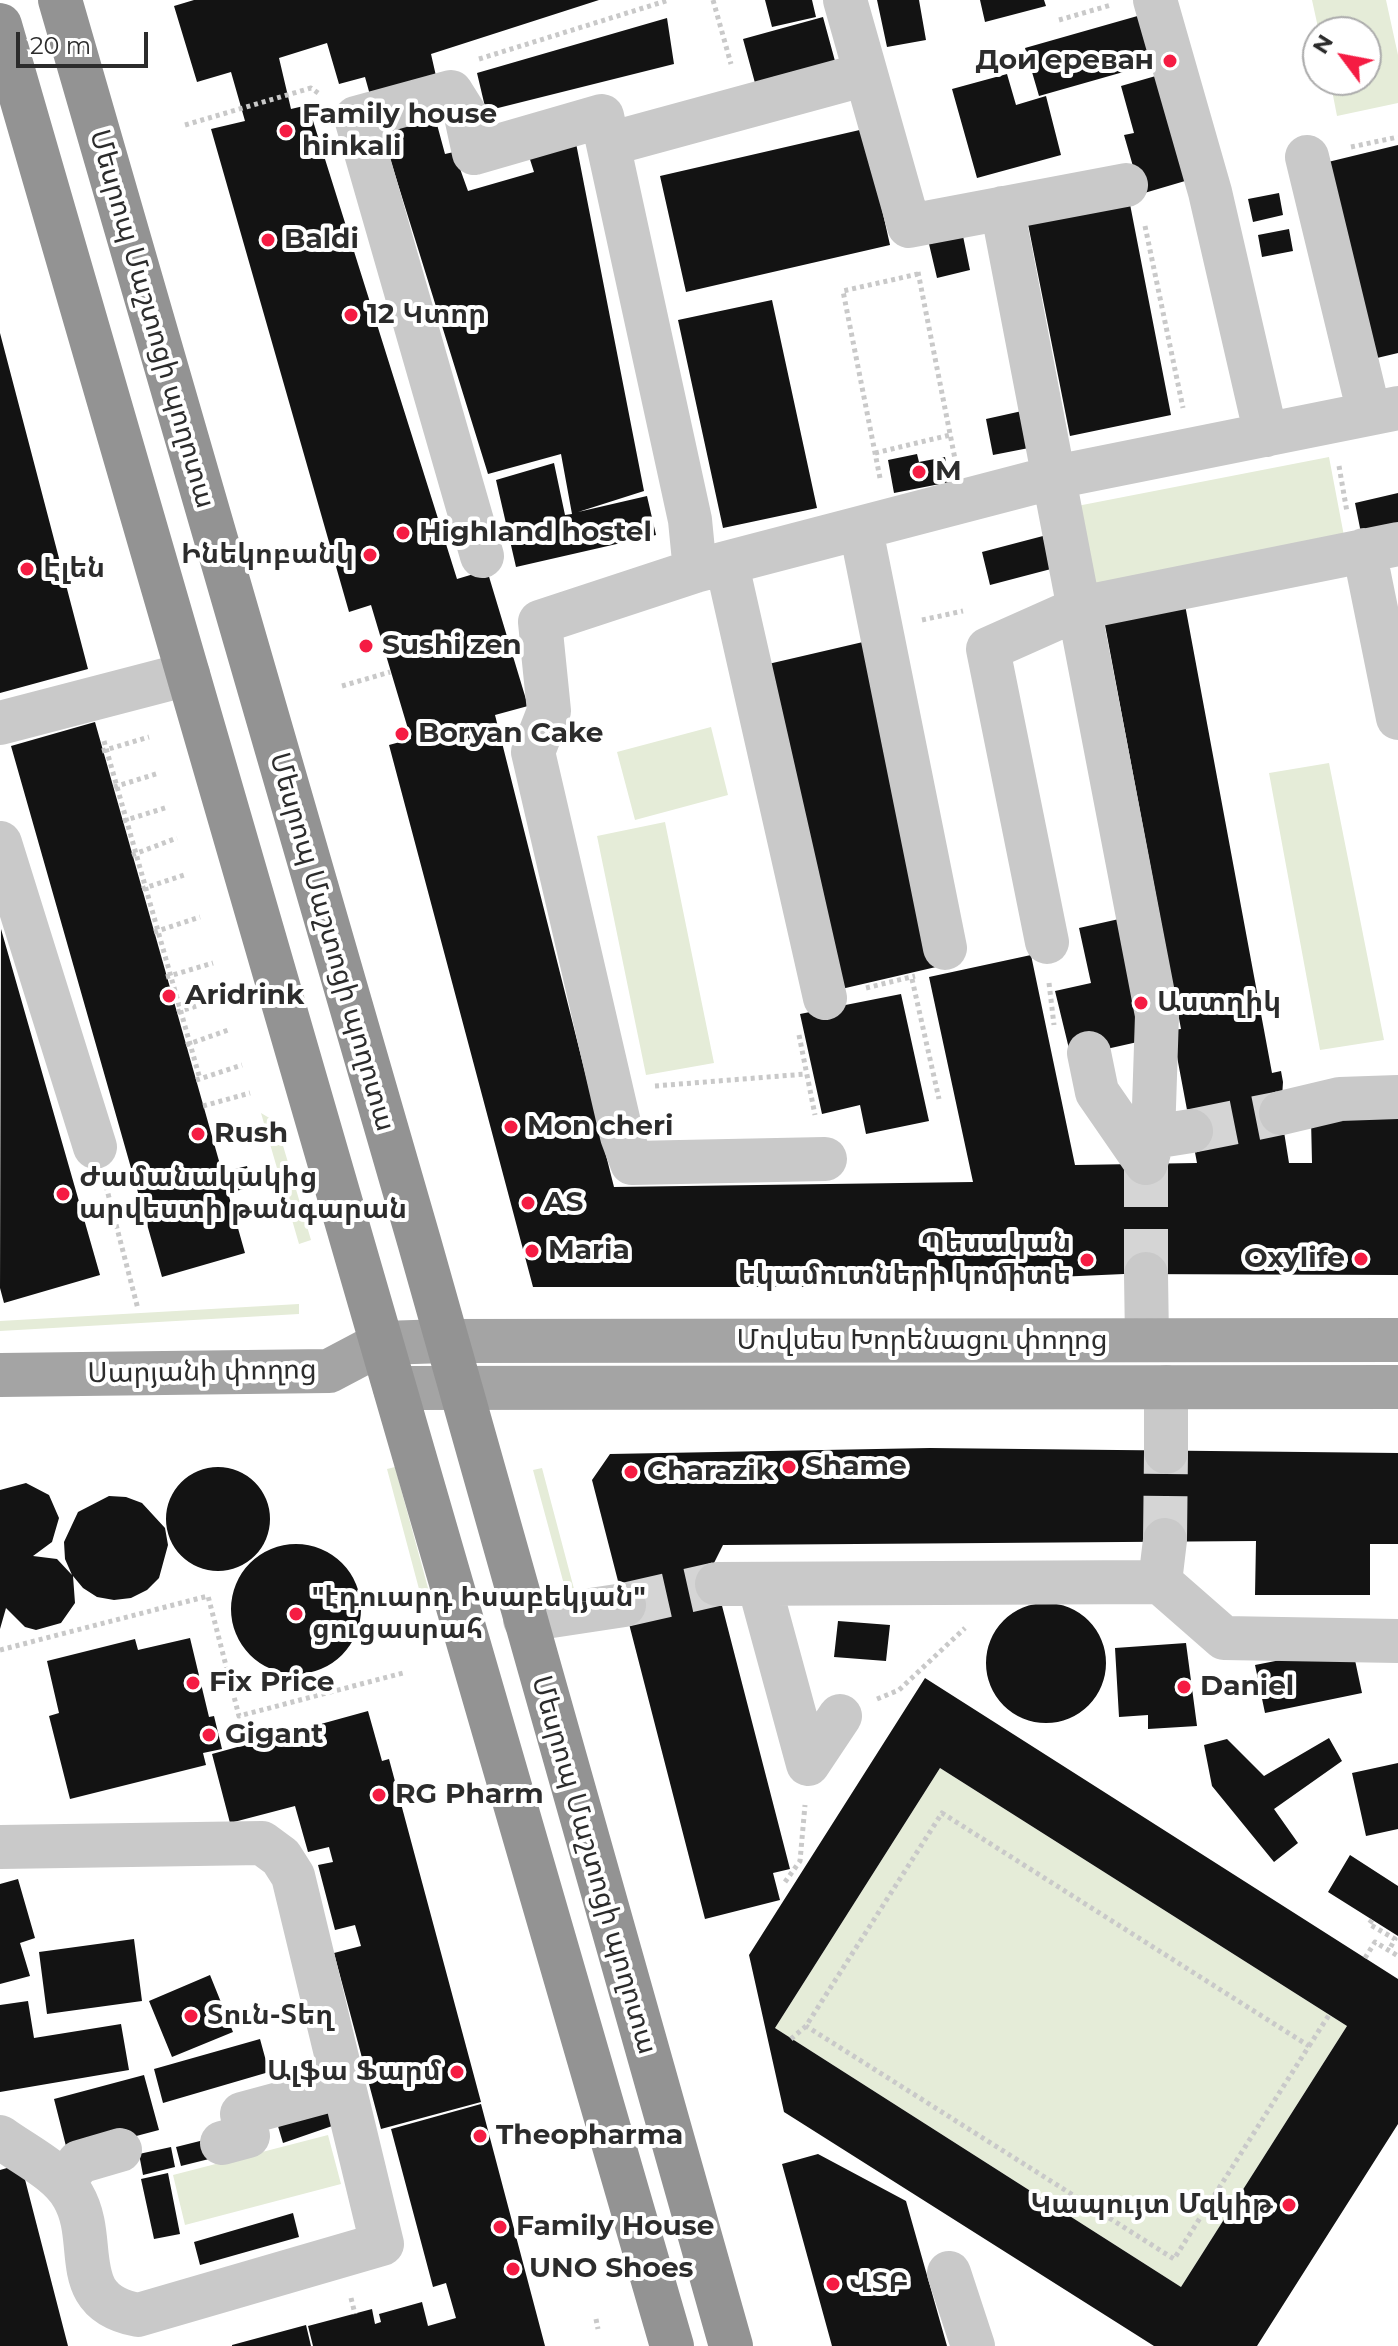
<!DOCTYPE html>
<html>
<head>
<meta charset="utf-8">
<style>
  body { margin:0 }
  #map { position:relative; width:1398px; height:2346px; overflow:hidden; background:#fff; font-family:Montserrat,sans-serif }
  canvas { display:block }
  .north { position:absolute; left:1302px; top:16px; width:80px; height:80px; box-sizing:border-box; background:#fff; border:2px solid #ababab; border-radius:50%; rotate:302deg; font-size:22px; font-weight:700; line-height:32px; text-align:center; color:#2c2c2c }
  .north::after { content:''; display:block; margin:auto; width:28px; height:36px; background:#f51c43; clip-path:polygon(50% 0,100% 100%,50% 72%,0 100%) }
  .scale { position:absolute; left:16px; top:32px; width:132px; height:36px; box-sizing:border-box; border:4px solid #2c2c2c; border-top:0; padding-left:10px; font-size:24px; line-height:28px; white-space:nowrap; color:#2c2c2c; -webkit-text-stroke:6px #fff; paint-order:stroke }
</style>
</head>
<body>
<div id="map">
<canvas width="1398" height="2346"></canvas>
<div class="north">N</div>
<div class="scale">20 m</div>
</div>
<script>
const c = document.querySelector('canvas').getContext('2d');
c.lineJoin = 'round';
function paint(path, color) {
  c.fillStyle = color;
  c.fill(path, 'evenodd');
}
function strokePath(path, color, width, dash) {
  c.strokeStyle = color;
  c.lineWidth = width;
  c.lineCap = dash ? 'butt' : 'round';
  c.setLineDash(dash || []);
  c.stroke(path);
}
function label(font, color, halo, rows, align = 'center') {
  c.font = font + ' Montserrat,"Noto Sans Armenian",sans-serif';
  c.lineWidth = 8;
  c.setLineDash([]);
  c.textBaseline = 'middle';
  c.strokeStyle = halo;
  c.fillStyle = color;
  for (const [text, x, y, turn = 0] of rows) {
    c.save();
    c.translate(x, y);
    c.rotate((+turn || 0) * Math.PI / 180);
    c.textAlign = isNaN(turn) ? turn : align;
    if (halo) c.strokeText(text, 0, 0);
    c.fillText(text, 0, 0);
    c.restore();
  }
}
paint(new Path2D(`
  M1312 0H1386L1398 55V103L1337 116 1330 80H1366V32H1319Z
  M1329 457 1344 536 1087 587 1072 507Z
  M711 727 728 795 635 820 617 752Z
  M1329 763 1384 1040 1320 1050 1269 773Z
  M665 822 714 1063 646 1075 597 836Z
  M261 1113 276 1122 311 1240 299 1244Z
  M299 1304V1314L0 1331V1321Z
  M395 1467 431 1599 423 1604 387 1469Z
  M542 1468 578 1604 569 1603 533 1470Z
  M940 1768 1347 2026 1181 2287 775 2028Z
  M328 2135 341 2184 185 2225 173 2175Z`), '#e5ecd8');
paint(new Path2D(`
  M194 0H599L431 54 436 76 370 95 365 77 339 84 327 43 279 58 291 109 308 105 457 579 487 570 528 706 495 715 614 1187 973 1182 929 977 1031 955 1075 1165 1197 1163 1172 1030 1181 1029 1102 609 1183 594 1272 1073 1281 1071 1283 1082 1281 1113 1289 1163H1312L1311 1119H1398V1275L1124 1274 832 1287H533L389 745 411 739 371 605 349 612 211 129 245 121 231 72 197 82 174 6Z
  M765 0H812L816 17 772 27Z
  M877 0H919L926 40 887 47Z
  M980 0H1044L1046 6 985 22Z
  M1141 15 1155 63 1039 96 1025 48Z
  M823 17 835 61 755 83 743 39Z
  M667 18 674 64 486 111 477 73Z
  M1173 71 1202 176 1141 194 1124 135 1134 133 1121 86Z
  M1007 74 1016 105 1046 96 1061 155 977 178 952 89Z
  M432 106 445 154 454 152 468 191 534 172 527 150 575 138 644 491 578 512 647 496 656 535 516 567 496 480 554 463 565 515 572 514 561 454 488 474 379 123Z
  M864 129 890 245 686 292 660 176Z
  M1398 145V353L1377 358 1328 162Z
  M1279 193 1283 215 1253 222 1248 199Z
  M1129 199 1171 415 1070 436 1027 219Z
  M1289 229 1293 251 1262 257 1258 235Z
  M963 236 970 270 937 278 929 244Z
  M772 300 817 508 723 528 678 320Z
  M0 333 88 669 0 693Z
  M1031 409 1039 446 993 455 986 419Z
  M917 454 919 462 945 457 950 482 894 493 888 460Z
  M1398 493V535L1363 543 1355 503Z
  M1043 536 1051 569 990 585 982 552Z
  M863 642 936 967 837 990 764 665Z
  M95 722 245 1253 162 1277 11 746Z
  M1128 917 1142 1041 1071 1057 1055 991 1091 983 1079 928Z
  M1 929 100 1275 4 1303 0 1288Z
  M901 994 929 1121 866 1134 860 1105 822 1114 800 1014Z
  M247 1166 252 1187 236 1191 231 1170Z
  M930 1448 1398 1453V1544H1370V1595H1255L1256 1541 723 1545 712 1567 790 1869 773 1873 780 1900 705 1919 592 1480 610 1454Z
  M166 1519a52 52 0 1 1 104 0a52 52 0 1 1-104 0Z
  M26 1483 49 1495 59 1518 52 1542 33 1556 57 1559 72 1575 65 1559 64 1542 78 1512 109 1496 126 1497 142 1503 165 1528 168 1545 159 1578 147 1590 131 1598 114 1600 97 1597 83 1588 73 1576 75 1603 61 1623 36 1630 25 1627 6 1608 0 1629V1490Z
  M231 1609a65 65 0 1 1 130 0a65 65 0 1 1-130 0Z
  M986 1663a60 60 0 1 1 120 0a60 60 0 1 1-120 0Z
  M838 1621 890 1625 886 1661 834 1657Z
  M190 1638 209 1717 214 1716 222 1749 203 1753 206 1765 70 1799 49 1716 59 1713 47 1661 135 1639 138 1650Z
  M1186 1643 1197 1726 1148 1729V1715L1119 1717 1115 1648Z
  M1352 1646 1362 1693 1265 1713 1255 1665Z
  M925 1678 1398 1979V2124L1257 2346H1154L784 2112 749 1955ZM940 1768 1347 2026 1181 2287 775 2028Z
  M368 1711 382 1761 389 1759 481 2102 381 2129 334 1953 361 1946 355 1925 335 1930 318 1865 333 1862 329 1847 308 1852 295 1806 230 1823 212 1754Z
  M1329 1738 1342 1761 1274 1809 1298 1843 1274 1862 1212 1786 1204 1745 1227 1739 1264 1776Z
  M1398 1763V1829L1366 1836 1352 1773Z
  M1350 1855 1398 1886V1936L1328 1892Z
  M18 1879 35 1938 20 1943 30 1976 0 1984V1884Z
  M134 1939 142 2001 47 2014 39 1952Z
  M210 1975 233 2032 172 2057 149 2001Z
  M28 2001 34 2038 121 2024 129 2070 0 2092V2005Z
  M260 2039 269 2072 163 2103 154 2069Z
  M144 2075 159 2130 68 2154 54 2099Z
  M330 2096 338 2124 283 2143 274 2113Z
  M481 2104 545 2346H313L308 2326 372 2309 375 2324 381 2322 379 2314 422 2302 428 2326 456 2318 446 2283 433 2287 391 2129Z
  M216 2137 221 2156 181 2166 176 2147Z
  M171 2147 175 2167 143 2175 139 2154Z
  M818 2154 906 2201 947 2346H832L782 2164Z
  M21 2164 68 2346H0V2170Z
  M168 2173 180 2234 154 2239 141 2179Z
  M293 2213 299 2237 200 2265 194 2242Z
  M306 2325 311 2346H232V2345Z`), '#131313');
strokePath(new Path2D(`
  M1191 1131 1281 1113
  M1146 1163V1274
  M1165 1540 1166 1452
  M624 1605 717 1584`), '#d5d5d5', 44, [44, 22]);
strokePath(new Path2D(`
  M713 0 731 64
  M1059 20 1111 5
  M479 59 669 0
  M185 125 311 88 321 95
  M1351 147 1398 137
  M1145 226 1183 408
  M918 272 955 459
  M875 453 950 435
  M1339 466 1347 512
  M880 478 843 291 918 274
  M922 620 963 611
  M342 686 390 672
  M104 741 200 1079
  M102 751 149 737
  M114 787 159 773
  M123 821 168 807
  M132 855 177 838
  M142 889 187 874
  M154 932 200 917
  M166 977 213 963
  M912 979 939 1099
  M1049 983 1054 1025
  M866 988 915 976
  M177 1012 223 998
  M799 1035 815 1115
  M186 1045 231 1029
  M196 1080 242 1065
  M655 1086 806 1074
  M203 1106 250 1093
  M106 1186 138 1309
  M0 1650 208 1596 239 1716 403 1673
  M877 1699 899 1690 965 1628
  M785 1882 800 1861 805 1805
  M1372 1920 1369 1924 1395 1939 1389 1950
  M1365 1958 1375 1942 1398 1956
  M791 2039 806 2026 942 1813 1309 2046 1174 2259 806 2026
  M1309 2046 1329 2015
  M351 2298 355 2314
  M596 2319 598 2329`), '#c9c9c9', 5, [4, 4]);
strokePath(new Path2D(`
  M845 0 909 226 1126 185
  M1155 0 1210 192 1266 435
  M609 144 866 74
  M1307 157 1369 413
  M1002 208 1157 1015 1153 1137 1146 1163
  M861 530 945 948
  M1364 550 1398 718
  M482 556 356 118 451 92 466 116 474 153 602 116 690 520 695 571
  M727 565 825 998
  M0 723 188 674
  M0 843 95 1147
  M1047 942 988 649 1080 608 1398 544
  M1089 1053 1097 1092 1146 1163
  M1281 1113 1340 1099 1398 1097
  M1153 1137 1191 1131
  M825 1159 632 1163 622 1136 533 752 549 711 540 622 695 571 1055 477 1398 408
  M1146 1274 1147 1340
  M1166 1452V1387
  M1165 1540 1160 1582 1224 1638 1398 1641
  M717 1584 1160 1582
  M759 1584 808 1764 840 1716
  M525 1620 624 1605
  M0 1847 262 1843 281 1857 293 1876 382 2244 138 2315C65 2301 100 2242 73 2196 59 2171 23 2154 0 2137
  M222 2143 248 2136 242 2114 342 2087
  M63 2183 79 2162 120 2150
  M949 2273 973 2346`), '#c9c9c9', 44);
strokePath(new Path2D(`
  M0 1375 329 1371 382 1343 446 1341 1398 1340
  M395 1388 1398 1387`), '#a4a4a4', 44);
strokePath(new Path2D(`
  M60 0 419 1241 731 2346
  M0 25 672 2346`), '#939393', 44);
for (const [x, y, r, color] of [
  [1170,61,8,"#f51c43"],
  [286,131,8,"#f51c43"],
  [268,240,8,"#f51c43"],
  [351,315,8,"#f51c43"],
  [919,472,8,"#f51c43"],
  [403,533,8,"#f51c43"],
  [370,555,8,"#f51c43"],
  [27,569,8,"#f51c43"],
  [366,646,8,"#f51c43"],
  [402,734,8,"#f51c43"],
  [169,996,8,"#f51c43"],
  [1141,1003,8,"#f51c43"],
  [511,1127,8,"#f51c43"],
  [198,1134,8,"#f51c43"],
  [63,1194,8,"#f51c43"],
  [528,1203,8,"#f51c43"],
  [532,1251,8,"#f51c43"],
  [1361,1259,8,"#f51c43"],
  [1087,1260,8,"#f51c43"],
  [789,1467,8,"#f51c43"],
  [631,1472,8,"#f51c43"],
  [296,1614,8,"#f51c43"],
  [193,1683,8,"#f51c43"],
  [1184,1687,8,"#f51c43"],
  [209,1735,8,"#f51c43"],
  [379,1795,8,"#f51c43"],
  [191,2016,8,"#f51c43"],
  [457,2072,8,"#f51c43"],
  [480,2136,8,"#f51c43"],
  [1289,2205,8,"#f51c43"],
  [500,2227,8,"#f51c43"],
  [513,2269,8,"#f51c43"],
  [833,2284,8,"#f51c43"]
]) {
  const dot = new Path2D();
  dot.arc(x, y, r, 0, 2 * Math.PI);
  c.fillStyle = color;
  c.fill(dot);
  strokePath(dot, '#fff', 3);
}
label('bold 28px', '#2c2c2c', '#fff', [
  ["Дои ереван",1154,61,"right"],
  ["Family house",302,115],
  ["hinkali",302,147],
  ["Baldi",284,240],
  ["12 Կտոր",367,315],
  ["M",935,472],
  ["Highland hostel",419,533],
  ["Ինեկոբանկ",354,555,"right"],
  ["Էլեն",43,569],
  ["Sushi zen",382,646],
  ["Boryan Cake",418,734],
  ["Aridrink",185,996],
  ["Աստղիկ",1157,1003],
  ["Mon cheri",527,1127],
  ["Rush",214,1134],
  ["Ժամանակակից",79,1178],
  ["արվեստի թանգարան",79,1210],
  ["AS",544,1203],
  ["Պեսական",1071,1244,"right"],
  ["եկամուտների կոմիտե",1071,1276,"right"],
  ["Maria",548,1251],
  ["Oxylife",1345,1259,"right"],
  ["Shame",805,1467],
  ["Charazik",647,1472],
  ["\"էդուարդ Իսաբեկյան\"",312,1598],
  ["ցուցասրահ",312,1630],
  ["Fix Price",209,1683],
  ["Daniel",1200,1687],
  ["Gigant",225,1735],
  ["RG Pharm",395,1795],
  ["Տուն-Տեղ",207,2016],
  ["Ալֆա Ֆարմ",441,2072,"right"],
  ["Theopharma",496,2136],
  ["Կապույտ Մզկիթ",1273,2205,"right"],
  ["Family House",516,2227],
  ["UNO Shoes",529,2269],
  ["ՎՏԲ",849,2284]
], 'left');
label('28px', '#2c2c2c', '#fff', [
  ["Մեսրոպ Մաշտոցի պողոտա",152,319,74],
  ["Մեսրոպ Մաշտոցի պողոտա",332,942,74],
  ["Մովսես Խորենացու փողոց",922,1341],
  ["Սարյանի փողոց",202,1372,-1],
  ["Մեսրոպ Մաշտոցի պողոտա",594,1865,74]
]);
</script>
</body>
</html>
